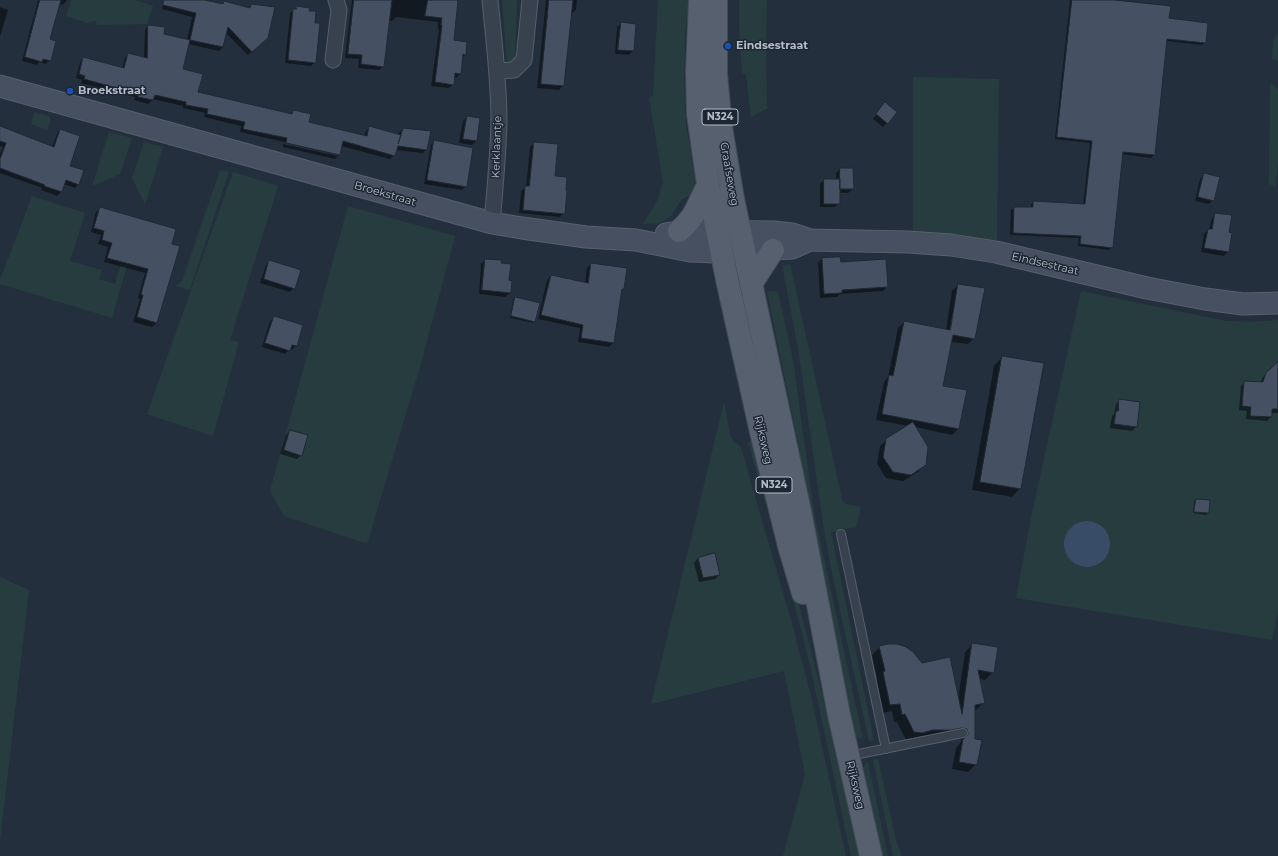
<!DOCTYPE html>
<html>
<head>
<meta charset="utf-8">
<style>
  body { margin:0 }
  canvas { display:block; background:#242f3e }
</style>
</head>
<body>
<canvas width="1278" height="856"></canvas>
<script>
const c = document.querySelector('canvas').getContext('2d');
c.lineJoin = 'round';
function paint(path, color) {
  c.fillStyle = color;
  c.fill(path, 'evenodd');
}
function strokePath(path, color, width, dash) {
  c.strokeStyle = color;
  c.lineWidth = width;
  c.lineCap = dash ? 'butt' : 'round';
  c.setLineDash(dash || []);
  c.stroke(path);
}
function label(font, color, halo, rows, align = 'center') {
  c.font = font + ' Montserrat,sans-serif';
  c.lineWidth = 3;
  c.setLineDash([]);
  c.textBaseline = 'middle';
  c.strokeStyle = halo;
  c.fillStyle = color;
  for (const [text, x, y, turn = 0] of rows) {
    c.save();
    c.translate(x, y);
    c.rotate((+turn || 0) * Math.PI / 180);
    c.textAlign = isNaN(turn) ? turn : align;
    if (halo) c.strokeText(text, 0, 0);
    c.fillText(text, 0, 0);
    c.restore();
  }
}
paint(new Path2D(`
  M71 0H135L153 6 147 24 97 25 96 21 89 22 88 23 66 16Z
  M502 0H517L515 60 507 66Z
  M658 0H692L688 12 685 35 684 83 686 124 695 178 693 195 682 199 671 216 660 223 643 224 657 201 663 183 649 97 653 96Z
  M739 0H767L766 52 767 107H770L751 117 746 74 742 73 739 25Z
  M1278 32V61L1272 59 1273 41Z
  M913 77 999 79 997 243 913 234Z
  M1270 83 1278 89V158L1276 187 1269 184Z
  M35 112 50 117V122L47 130 31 124Z
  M109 132 132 138 120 174 92 186Z
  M144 142 163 147 145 204 132 178Z
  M220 170 229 172 190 290 176 286 182 281Z
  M233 172 278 186 230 340 239 342 213 436 147 414Z
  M32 196 85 213 70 261 102 270 99 279 115 284 121 264 127 266 112 318 0 284V280Z
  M348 206 455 236 422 360 367 544 284 516 270 491Z
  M790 264 843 503 861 507 856 527 831 532 874 740 869 741 833 578 824 531 798 348 782 265Z
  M767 291 778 292 793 360 814 512 863 739 854 736 832 630 797 438Z
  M1081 291 1226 321 1251 322 1278 320V611L1272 640 1016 598 1032 513ZM1095 522 1102 526 1074 563 1067 556V533L1072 526Z
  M724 402 731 438 741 448 791 620 811 696 846 856H783L805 774 784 671 651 704Z
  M752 441C769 484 779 530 791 574 816 668 839 762 860 856H851L811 670 799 622 748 442Z
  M0 577 29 590 0 841Z
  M878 759 896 840 902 856H893L873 760Z
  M866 763H868L888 856H881L862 770Z`), '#263c3f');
paint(new Path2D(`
  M1064 544a23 23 0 1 1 46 0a23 23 0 1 1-46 0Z`), '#394c67');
paint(new Path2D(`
  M38 0H67L63 5 59 4 49 40 50 60 46 64 39 62 37 65 22 61Z
  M164 0H201L222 5 224 2 248 8 251 5 263 42 248 55 226 33 223 47 219 51 188 44 182 70 197 93 291 114 294 112 308 123 364 136 366 131 370 127 398 136 399 133 403 129 426 149 423 153 396 150 394 155 390 159 341 146 339 155 335 159 283 147V144L338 156V154L240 132 241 126 204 117 205 113 183 108V106L153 99 148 104 134 100 135 97 81 83 82 80 76 78 80 62 84 58 122 69 125 58 129 54 144 58 145 30 149 26 163 34 187 40 192 17 162 9Z
  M352 0H458L453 41 465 55 462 58 460 74 456 78 454 77 453 84 449 88 431 86 439 29H438V22L396 17 392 21 388 20 383 66 379 70 358 68 359 59 345 58Z
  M546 0H577L576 10 571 14 563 86 559 90 537 88Z
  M1070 0H1105L1168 19 1205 42 1202 45 1166 41 1154 155 1151 158 1122 154 1112 247 1109 250 1078 246 1079 238 1010 235 1011 210 1014 208H1031V205L1033 202 1083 205 1090 143 1055 139Z
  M0 7 8 10 0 37Z
  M297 7 315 62 311 66 285 63 290 13Z
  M621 23 635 24 633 51 629 55 615 54 617 27Z
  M881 108 887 123 883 127 873 119Z
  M467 117 476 141 472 145 459 143 463 121Z
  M0 127 52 147 57 134 60 130 69 166 79 184 75 188 64 184 61 192 57 196 41 190 42 188 0 173V154L3 147 0 146Z
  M435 141 466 186 462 190 424 184 431 145Z
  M534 143 554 177 564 213 560 217 519 213 521 191 526 187 530 147Z
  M840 169 853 189 848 193H839V203L835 207H820V184L824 180H836V173Z
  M1204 174 1213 200 1209 204 1195 201 1200 179Z
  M100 208 171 244 179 247 156 323 152 327 133 322 140 299 138 298 145 273 104 262 108 247 98 244 101 235 91 232 96 212Z
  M1216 214 1228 233V251L1224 256 1201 252 1204 234 1208 230H1209L1212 218Z
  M822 259 840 263 887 287 883 291 840 294 837 297 820 298 818 263Z
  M485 260 500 264 508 281H511L510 293 505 297 479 294 481 264Z
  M270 261 294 288 290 292 260 283 266 265Z
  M591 264 623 289 621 292 613 343 609 347 578 342 580 328 538 319 547 280 551 276 585 284 587 268Z
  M958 285 974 338 968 344 951 342 942 387 958 429 952 435 915 427 925 465 918 472 903 481 886 478 877 464 880 446 887 440 908 426 876 420 884 382 888 377 898 328 904 322 946 330 952 291Z
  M515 298 534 321 533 323 510 318 513 300Z
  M274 317 296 345 292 350 290 349 285 354 262 347 270 321Z
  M1002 357 1020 488 1012 497 972 490 994 366Z
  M1270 371H1278V413H1271V417L1267 421 1246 419 1247 411 1239 410 1241 386 1245 382 1261 383 1262 378Z
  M1120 400 1136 427 1132 431 1110 428 1112 416 1114 414 1116 404Z
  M290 431 301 455 297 459 280 454 286 435Z
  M1196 500 1209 501 1208 513 1206 515 1193 513 1194 502Z
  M698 558 719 575 715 579 699 582 694 563Z
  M973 644 993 672 985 680 979 679 984 702 976 710 974 711V739L976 764 968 772 952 769 956 748 961 742V740L957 735 914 741 906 740 897 722H894L892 711 882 713 875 681 877 679 872 655 880 647 921 664 958 699 965 652Z`), '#0007');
const building = new Path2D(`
  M40 0H61L50 39 56 41 51 61 43 59 42 62 25 57Z
  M164 0H205L223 4 224 1 250 8 251 4 275 7 268 38 252 52 228 27 223 47 190 40 196 13 163 5Z
  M354 0H392L384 67 361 64 362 55 348 54Z
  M428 0H458L454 40 467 42 466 55 463 54 461 74 455 73 454 85 435 82 442 25H441L442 18 425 16Z
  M549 0H573L564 86 541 84Z
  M1072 0H1115L1171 6 1169 18 1208 23 1206 43 1167 39 1155 155 1123 152 1113 248 1080 244 1081 236 1013 233 1014 207H1033V201L1085 204 1092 141 1057 137Z
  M296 6 310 8 309 11H316L315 23H320L316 63 288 60 293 9H296Z
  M621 22 636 24 634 51 618 50Z
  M148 25 165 27 164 34 190 40 183 69 203 74 198 92 292 114 293 110 311 114 309 122 367 136 369 126 401 135 398 144 403 128 431 131 427 150 398 146 395 156 343 141 340 155 286 143 287 138 243 129 245 122 207 114 208 109 186 105V102L155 95 153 100 138 97V94L84 79 85 76 79 74 83 57 124 68 128 53 147 58Z
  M885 102 897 112 888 124 876 114Z
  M467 116 480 118 477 141 463 139Z
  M0 126 54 147 60 129 80 136 70 166 84 170 79 185 66 180 62 192 44 186 45 185 0 168V159L6 143 0 141Z
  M434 140 473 148 467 187 427 180Z
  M534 142 558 144 555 176 567 177 566 190H567L565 214 523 210 525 186H529Z
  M840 168H853L854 189H840Z
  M1204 173 1220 177 1214 201 1198 197Z
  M824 179H840V204H824Z
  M100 207 176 229 172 244 180 246 157 323 137 317 143 295 141 294 148 269 107 258 112 243 102 240 104 231 94 228Z
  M1215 213 1232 215 1229 232 1232 233 1229 252 1204 248 1208 229H1212Z
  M840 257 841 262 886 259 888 287 842 290V293L824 294 822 258Z
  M485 259 502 260 501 263 511 264 509 280 512 281 511 293 482 290Z
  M269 260 301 270 295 289 264 279Z
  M591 263 627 268 624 289H622L614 343 581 338 583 325 541 315 551 275 588 283Z
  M958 284 985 288 975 339 953 335 943 386 967 390 959 429 882 414 889 375 893 376 904 321 950 330Z
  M515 297 540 303 535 322 511 316Z
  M274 316 303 325 297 346 292 345 290 351 265 343Z
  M1002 356 1044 363 1021 489 980 482Z
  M1278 362V409H1272V417L1250 416 1251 407 1242 406 1244 381 1263 382 1266 373Z
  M1119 399 1140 402 1137 427 1114 424 1116 411H1118Z
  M913 422 928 447 926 465 911 475 893 472 883 457 886 439Z
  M290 430 308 435 302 456 284 450Z
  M1196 499 1210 500 1209 513 1194 512Z
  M715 553 720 575 703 578 698 558Z
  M972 643 998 647 994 673 978 670 985 703 975 705V739L982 740 977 765 959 762 963 739 966 737 968 734 967 729 962 728 951 730H933L922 733 914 732 905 714 902 715 900 704 890 705 883 672 885 671 879 646 888 644H897L906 647 913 652 922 663 950 657 962 714Z`);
paint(building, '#455162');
strokePath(building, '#1f2835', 1);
const lane = new Path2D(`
  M841 534 886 749
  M849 756 963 733`);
const street = new Path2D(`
  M490 0C494 41 499 81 499 122 498 156 495 190 492 223
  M333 60 339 10 336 0
  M497 71 514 70 524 60 530 0`);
const secondary = new Path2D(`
  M0 86 492 223 522 228 586 237 636 240 690 251 717 252 792 248 810 240
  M666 234 688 231 774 232 792 234 810 240 908 242 951 245 996 252 1147 288 1205 299 1243 304 1278 303`);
const primary = new Path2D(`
  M700 0 697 72 698 114 708 185 728 284 761 432 789 546 803 593
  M716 0V74L721 127 733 199 801 516 839 715 871 856
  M679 231C696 217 698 204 708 185
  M751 284 773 250`);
strokePath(lane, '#565f6c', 10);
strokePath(street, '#565f6c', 17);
strokePath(secondary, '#565f6c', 23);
strokePath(primary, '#414a57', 24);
strokePath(lane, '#38414e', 8);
strokePath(street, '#38414e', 15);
strokePath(secondary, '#465061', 21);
strokePath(primary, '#56606e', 22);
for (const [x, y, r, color] of [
  [728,46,4,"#1a4fb4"],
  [70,91,4,"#1a4fb4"]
]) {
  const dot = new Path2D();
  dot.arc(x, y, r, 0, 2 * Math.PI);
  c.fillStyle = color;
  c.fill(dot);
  strokePath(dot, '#1d2633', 1.5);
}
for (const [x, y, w] of [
  [720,117,36],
  [774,485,36]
]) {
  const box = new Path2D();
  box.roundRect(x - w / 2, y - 8, w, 16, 3);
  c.fillStyle = '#1d2633';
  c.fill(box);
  strokePath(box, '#b4bcc9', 1);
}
label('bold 10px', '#b4bcc9', null, [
  ["N324",720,117],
  ["N324",774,485]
]);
label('bold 11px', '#b4bcc9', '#1d2633', [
  ["Eindsestraat",736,46],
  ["Broekstraat",78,91]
], 'left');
label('11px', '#b4bcc9', '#1d2633', [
  ["Kerklaantje",497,147,-88],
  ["Graafseweg",729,174,80],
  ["Broekstraat",385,194,16],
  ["Eindsestraat",1045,264,13],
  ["Rijksweg",763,440,77],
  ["Rijksweg",855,785,77]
]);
</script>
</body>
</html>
